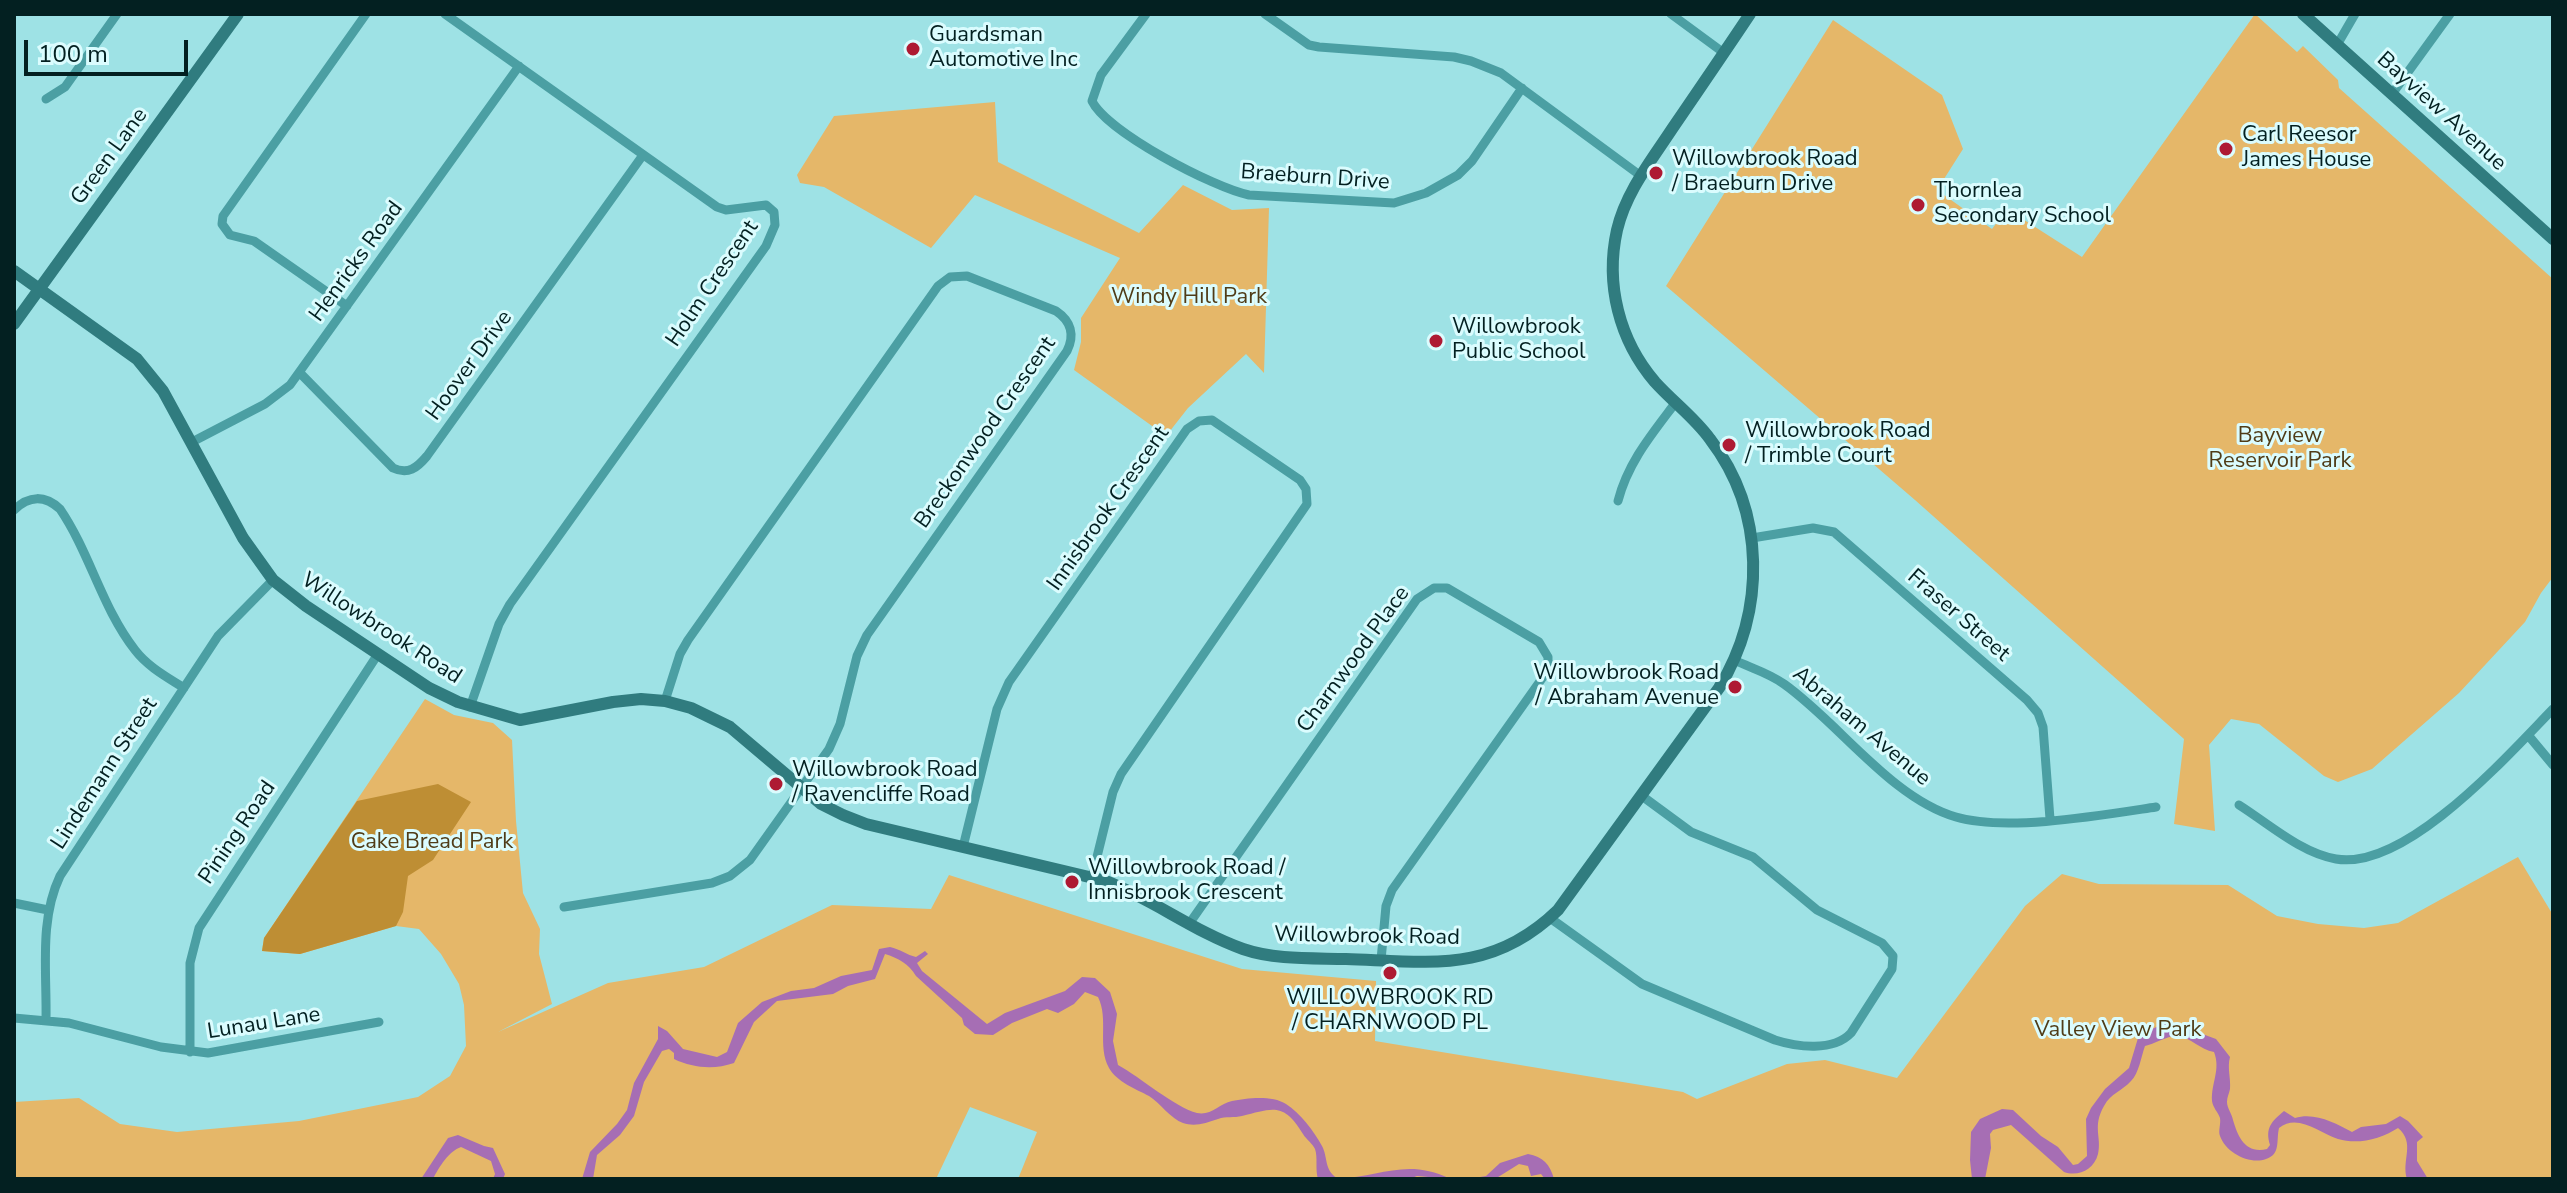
<!DOCTYPE html>
<html>
<head>
<meta charset="utf-8">
<style>
  body { margin:0 }
  #map { position:relative; width:2567px; height:1193px; overflow:hidden; background:#9ee2e5; font-family:"Nunito Sans",sans-serif }
  canvas { display:block }
  .frame { position:absolute; inset:0; border:16px solid #032021; pointer-events:none }
  .scale { position:absolute; left:24px; top:40px; width:164px; height:36px; box-sizing:border-box; border:4px solid #032021; border-top:0; padding-left:10px; font-size:24px; line-height:28px; white-space:nowrap; color:#032021; -webkit-text-stroke:6px #dbfcfe; paint-order:stroke }
</style>
</head>
<body>
<div id="map">
<canvas width="2567" height="1193"></canvas>
<div class="frame"></div>
<div class="scale">100 m</div>
</div>
<script>
const c = document.querySelector('canvas').getContext('2d');
c.lineJoin = 'round';
function paint(path, color) {
  c.fillStyle = color;
  c.fill(path, 'evenodd');
}
function strokePath(path, color, width, dash) {
  c.strokeStyle = color;
  c.lineWidth = width;
  c.lineCap = dash ? 'butt' : 'round';
  c.setLineDash(dash || []);
  c.stroke(path);
}
function label(font, color, halo, rows, align = 'center') {
  c.font = font + ' "Nunito Sans",sans-serif';
  c.lineWidth = 6;
  c.setLineDash([]);
  c.textBaseline = 'middle';
  c.strokeStyle = halo;
  c.fillStyle = color;
  for (const [text, x, y, turn = 0] of rows) {
    c.save();
    c.translate(x, y);
    c.rotate((+turn || 0) * Math.PI / 180);
    c.textAlign = isNaN(turn) ? turn : align;
    if (halo) c.strokeText(text, 0, 0);
    c.fillText(text, 0, 0);
    c.restore();
  }
}
paint(new Path2D(`
  M2255 14 2297 52 2303 46 2338 80 2339 88 2553 279V577L2541 593 2525 622 2459 693 2372 769 2338 782 2324 776 2259 724 2231 719 2209 745 2215 831 2174 824 2184 739 1915 500 1666 286 1833 20 1942 95 1963 149 1937 190 1992 229 2007 209 2082 257Z
  M995 102 998 162 1139 233 1183 185 1232 210 1269 208 1264 373 1246 354 1188 408 1166 436 1074 370 1081 342V318L1120 258 975 195 931 248 824 187 800 183 797 175 834 116Z
  M425 699 454 715 493 723 512 740 516 821 523 893 540 929 539 954 552 1004 498 1032 608 983 704 967 832 905 931 909 949 875 1242 969 1376 981 1375 1041 1683 1092 1697 1099 1787 1064 1825 1060 1897 1078 2025 906 2062 874 2099 884 2228 885 2277 916 2318 924 2364 928 2398 923 2518 857 2553 915V1179H1018L1037 1132 970 1107 936 1179H14V1102L79 1098 120 1124 177 1132 299 1121 418 1097 450 1076 466 1046 464 1005 459 984 441 954 419 929 396 926 300 954 262 951 264 938Z`), '#e5b769');
paint(new Path2D(`
  M438 784 471 802 433 860 408 876 403 912 396 926 300 954 262 951 264 938 357 801Z`), '#be8e34');
paint(new Path2D(`
  M890 947C900 949 907 955 916 957L925 951 928 954 917 963 922 971 987 1024 1005 1013 1065 991 1082 977 1095 978 1110 992 1117 1014 1113 1041 1118 1065C1140 1077 1176 1108 1197 1113 1211 1116 1219 1104 1232 1101 1247 1098 1272 1095 1286 1104 1300 1113 1314 1131 1322 1146 1328 1157 1324 1170 1337 1178 1381 1178 1405 1157 1451 1179L1417 1176 1409 1179H1318C1315 1169 1318 1157 1315 1149 1313 1144 1306 1139 1303 1134 1284 1102 1273 1108 1242 1116 1234 1118 1226 1116 1218 1119 1206 1123 1195 1127 1183 1123 1171 1119 1160 1103 1149 1096 1136 1089 1117 1082 1109 1068 1097 1046 1109 1019 1098 997L1085 992 1074 1004 1058 1013 1047 1009 1012 1023 993 1035 975 1034 964 1025 962 1018 916 976C909 964 898 958 885 954L875 979 848 986 833 994 777 1001 754 1022 734 1063C714 1070 693 1068 674 1059V1053L669 1049 662 1051 644 1082 634 1116 620 1135 597 1155 593 1179H582L590 1152 617 1124 627 1110 634 1083 658 1039V1026L667 1031 683 1049 717 1057 727 1052 738 1023 762 1002 791 991 814 988 841 976 872 970 879 949Z
  M2164 1024H2175L2216 1039 2230 1057C2227 1068 2231 1078 2230 1089 2229 1094 2227 1097 2227 1102 2227 1108 2232 1114 2233 1120 2238 1137 2245 1154 2267 1149L2270 1145C2265 1128 2271 1122 2284 1111L2295 1118C2315 1112 2335 1123 2352 1132L2361 1127 2386 1124 2400 1116 2408 1121 2423 1137 2417 1142V1161L2428 1179H2407C2401 1160 2416 1143 2398 1128 2381 1139 2358 1145 2338 1139 2319 1133 2298 1113 2279 1128 2276 1141 2281 1154 2266 1159 2250 1165 2226 1153 2220 1136 2218 1131 2221 1124 2220 1118 2218 1112 2213 1108 2212 1101 2211 1083 2221 1070 2214 1052 2200 1050 2191 1037 2177 1036 2169 1035 2154 1044 2145 1046 2141 1057 2139 1073 2131 1081 2122 1091 2111 1093 2104 1106 2092 1127 2102 1137 2098 1154 2094 1170 2078 1177 2064 1172L2011 1125 1993 1130 1990 1134 1991 1148 1985 1179H1972L1970 1160 1971 1132 1980 1119 2002 1109 2013 1110 2041 1136 2058 1147 2073 1165 2078 1164 2087 1156 2086 1119 2091 1108 2105 1089 2129 1068 2138 1038 2144 1032Z
  M458 1135 484 1146 493 1148 505 1174 503 1179H493L495 1174 491 1161 461 1147C449 1151 439 1167 433 1179H421L448 1138Z
  M1528 1154C1543 1157 1550 1164 1554 1179H1545L1541 1174 1531 1176 1528 1166 1519 1164 1495 1179H1468L1486 1176 1500 1163Z`), '#a66eb4');
strokePath(new Path2D(`
  M445 14 717 207 726 210 766 205 774 212 775 225 766 246 510 604 499 624 470 707
  M1146 14 1101 75 1092 101C1107 132 1214 188 1249 195L1394 203 1426 193 1458 175 1472 161 1522 88
  M1265 14 1309 45 1319 47 1454 57 1471 61 1501 73 1641 176
  M1671 14 1724 53
  M2337 45 2355 14
  M2392 94 2450 14
  M46 99 65 87 117 14
  M347 306 254 241 230 235 222 224 223 216 366 14
  M300 373 393 468C408 475 417 468 427 456L643 155
  M192 442 265 404 290 385 519 66
  M1618 501C1628 462 1652 434 1676 402
  M14 510C29 495 45 495 60 509 90 553 102 608 135 650 148 667 167 677 184 688
  M1752 538 1813 528 1834 532 2027 700 2038 713 2043 727 2050 819
  M1734 660C1751 668 1769 673 1784 684 1839 723 1891 798 1956 817 2006 832 2103 815 2156 807
  M2528 735 2553 765
  M2239 805C2269 824 2301 853 2336 859 2406 871 2508 755 2553 709
  M963 847 997 709 1009 682 1187 429 1199 421 1212 420 1300 480 1306 489 1307 504 1121 774 1113 792 1092 877
  M14 903 48 910
  M564 907 712 883 730 876 750 860 829 749 840 724 857 656 867 635 1067 351C1075 335 1071 321 1056 311L967 276 950 277 938 286 688 640 680 654 665 701
  M1550 918 1642 984 1775 1040C1797 1047 1833 1052 1851 1033L1892 969 1893 956 1882 943 1817 910 1753 857 1691 832 1642 796
  M1189 924 1417 599 1434 588H1447L1539 642 1548 657V670L1392 890 1386 906 1381 960
  M14 1018 69 1023 161 1047 208 1053 379 1022
  M46 1020C47 972 39 920 60 876L218 636 273 580
  M190 1052V963L199 928 378 654`), '#4b9fa3', 9);
strokePath(new Path2D(`
  M2303 14 2553 239
  M14 271 137 359 163 391 243 538 273 580 306 606 429 688 458 702 520 720 613 702 641 699 665 701 691 708 730 727 821 804 843 815 866 824 1106 881C1154 900 1195 932 1243 949 1275 960 1312 958 1346 959 1431 962 1492 974 1558 910L1719 688C1766 611 1766 512 1710 439 1694 417 1673 402 1655 382 1619 340 1605 284 1617 230 1626 192 1651 161 1672 129 1698 91 1724 53 1750 14
  M14 324 238 14`), '#307c7f', 12);
for (const [x, y, r, color] of [
  [913,49,8,"#ae1a33"],
  [2226,149,8,"#ae1a33"],
  [1656,173,8,"#ae1a33"],
  [1918,205,8,"#ae1a33"],
  [1436,341,8,"#ae1a33"],
  [1729,445,8,"#ae1a33"],
  [1735,687,8,"#ae1a33"],
  [776,784,8,"#ae1a33"],
  [1072,882,8,"#ae1a33"],
  [1390,973,8,"#ae1a33"]
]) {
  const dot = new Path2D();
  dot.arc(x, y, r, 0, 2 * Math.PI);
  c.fillStyle = color;
  c.fill(dot);
  strokePath(dot, '#dbfcfe', 3);
}
label('22px', '#032021', '#dbfcfe', [
  ["Guardsman",929,36],
  ["Automotive Inc",929,61],
  ["Carl Reesor",2242,136],
  ["James House",2242,161],
  ["Willowbrook Road",1672,160],
  ["/ Braeburn Drive",1672,185],
  ["Thornlea",1934,192],
  ["Secondary School",1934,217],
  ["Willowbrook",1452,328],
  ["Public School",1452,353],
  ["Willowbrook Road",1745,432],
  ["/ Trimble Court",1745,457],
  ["Willowbrook Road",1719,674,"right"],
  ["/ Abraham Avenue",1719,699,"right"],
  ["Willowbrook Road",792,771],
  ["/ Ravencliffe Road",792,796],
  ["Willowbrook Road /",1088,869],
  ["Innisbrook Crescent",1088,894],
  ["WILLOWBROOK RD",1390,999,"center"],
  ["/ CHARNWOOD PL",1390,1024,"center"]
], 'left');
label('22px', '#032021', '#dbfcfe', [
  ["Bayview Avenue",2441,112,42],
  ["Green Lane",110,157,-54],
  ["Braeburn Drive",1315,178,4],
  ["Henricks Road",357,262,-54],
  ["Holm Crescent",713,284,-56],
  ["Hoover Drive",470,366,-54],
  ["Breckonwood Crescent",986,433,-55],
  ["Innisbrook Crescent",1109,509,-55],
  ["Fraser Street",1958,616,41],
  ["Willowbrook Road",381,629,33],
  ["Charnwood Place",1354,660,-54],
  ["Abraham Avenue",1861,727,40],
  ["Lindemann Street",105,774,-57],
  ["Pining Road",238,833,-56],
  ["Willowbrook Road",1367,937,1],
  ["Lunau Lane",264,1024,-9]
]);
label('22px', '#503c17', '#dbfcfe', [
  ["Windy Hill Park",1189,298],
  ["Bayview",2280,437],
  ["Reservoir Park",2280,462],
  ["Cake Bread Park",432,843],
  ["Valley View Park",2118,1031]
]);
</script>
</body>
</html>
